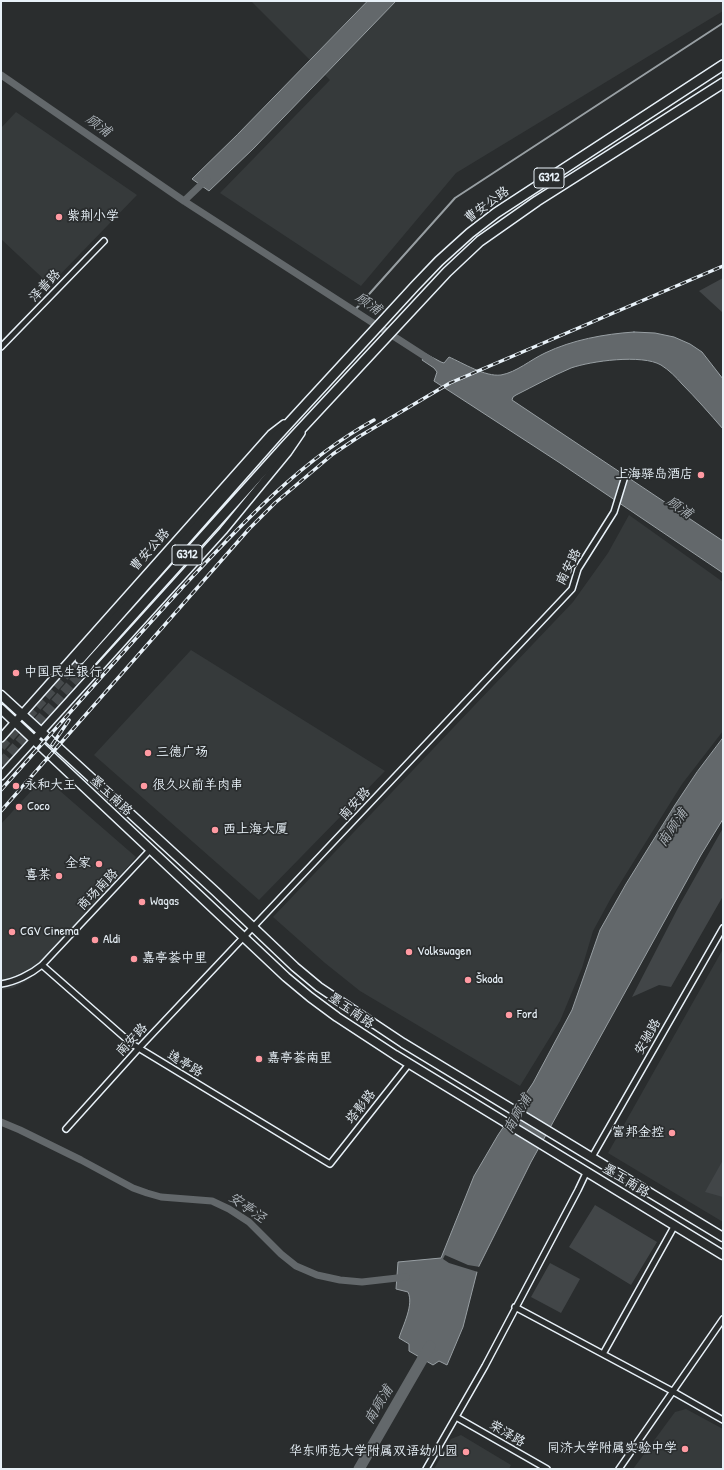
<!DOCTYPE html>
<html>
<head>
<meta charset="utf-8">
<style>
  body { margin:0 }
  #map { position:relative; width:724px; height:1470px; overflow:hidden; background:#2a2d2e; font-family:"Patrick Hand",sans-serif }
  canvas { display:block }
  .frame { position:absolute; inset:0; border:2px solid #e8f1f8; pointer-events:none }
</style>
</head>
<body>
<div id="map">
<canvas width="724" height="1470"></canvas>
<div class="frame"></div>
</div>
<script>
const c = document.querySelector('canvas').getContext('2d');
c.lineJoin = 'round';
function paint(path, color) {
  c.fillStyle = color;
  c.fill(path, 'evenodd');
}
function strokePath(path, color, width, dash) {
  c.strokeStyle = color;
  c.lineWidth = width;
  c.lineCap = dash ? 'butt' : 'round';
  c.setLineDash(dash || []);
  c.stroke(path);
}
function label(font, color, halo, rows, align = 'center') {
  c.font = font + ' "Patrick Hand","LXGW WenKai TC",sans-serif';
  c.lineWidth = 3.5;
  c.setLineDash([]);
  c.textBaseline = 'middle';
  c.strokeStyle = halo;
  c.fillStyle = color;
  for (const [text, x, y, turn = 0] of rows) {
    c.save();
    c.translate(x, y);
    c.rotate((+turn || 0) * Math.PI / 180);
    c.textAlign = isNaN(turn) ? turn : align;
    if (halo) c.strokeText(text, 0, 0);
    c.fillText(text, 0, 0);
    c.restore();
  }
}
paint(new Path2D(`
  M251 1H723V11L456 173 361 286 220 193 330 80Z
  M16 112 137 195 50 285 1 239V128Z
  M629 515 723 582V731L682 784 611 898 593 931 582 968 560 1021 520 1086 360 991 325 963 273 917 573 602 608 553Z
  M191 650 385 771 259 900 94 755Z
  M44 777 136 857 30 979 13 988 1 990V824Z
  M723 949V1222L608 1153Z
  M686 1409 723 1429V1469H633L675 1412Z
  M461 1435 511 1465 509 1469H434L451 1439Z`), '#363a3b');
paint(new Path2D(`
  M723 278V312H722L699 291Z
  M723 828V896L671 987 659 985 632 997 680 904Z
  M723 1160V1197L705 1192Z
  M595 1205 657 1242 631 1285 569 1247Z
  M550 1263 580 1279 561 1313 531 1297Z`), '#424648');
const water = new Path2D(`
  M368 1H396L253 149 209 191 192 179 237 135Z
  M634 332 655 333 674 337 690 344 702 352 723 379V429C710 414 696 398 682 384 676 377 669 370 661 365 642 354 591 361 571 368 552 376 534 386 516 395L513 397 512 400 723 541V573L560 463 434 381 437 372 434 368 422 360 426 354 441 362 444 363 449 357C463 363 485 377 501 375 517 372 530 360 545 353 572 340 604 334 634 332Z
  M723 738V819L701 855 531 1162 478 1268 463 1327 447 1365 439 1361 433 1365 409 1351V1344L399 1338C403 1325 414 1305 408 1292L396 1289 398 1262 441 1258 474 1176 498 1135 533 1083 572 1010 600 930 626 884 675 805 697 772Z`);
paint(water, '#63686b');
strokePath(water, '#989fa3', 1);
paint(new Path2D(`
  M445 1255 468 1265 480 1267 478 1272 449 1263 443 1259Z`), '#2a2d2e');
strokePath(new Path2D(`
  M354 311 455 198 723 23`), '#989fa3', 2);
strokePath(new Path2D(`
  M1 75 184 201 432 361
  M184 201 207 179
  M1 1122 20 1130 81 1160 133 1188 147 1193 161 1197 212 1201 229 1209 249 1222 281 1254 296 1266 317 1275 340 1280 362 1282 406 1277`), '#63686b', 7);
strokePath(new Path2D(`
  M359 1469 430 1346`), '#63686b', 11);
strokePath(new Path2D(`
  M1 747 80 659
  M1 763 87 666`), '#464a4c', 9, [9, 4.5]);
const minor = new Path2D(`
  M1 347 104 241
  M42 965 132 1044 330 1164 409 1064
  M1 984C15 982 31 974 42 965L151 849
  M66 1129 139 1048 572 589 578 569 614 512 626 473
  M592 1157 723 928
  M515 1307 672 1391 723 1420
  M603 1354 675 1225
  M456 1417 547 1469
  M426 1469 485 1366 578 1190 587 1171
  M619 1469 723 1319`);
const secondary = new Path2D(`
  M1 738 271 434 284 424
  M1 776 223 531 288 452 301 433`);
const primary = new Path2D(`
  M1 695 216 892 295 967 319 987 403 1043 723 1237
  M1 709 286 977 310 997 337 1017 395 1055 723 1255`);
const trunk = new Path2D(`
  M80 659 277 436 415 286 439 261 470 233 496 213 723 65
  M87 666 286 445 447 272 480 241 537 201 723 83`);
strokePath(minor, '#e8f1f8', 8);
strokePath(secondary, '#e8f1f8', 10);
strokePath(primary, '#e8f1f8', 11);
strokePath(trunk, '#e8f1f8', 12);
strokePath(minor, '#2a2d2e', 5);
strokePath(secondary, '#2a2d2e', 7);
strokePath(primary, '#2a2d2e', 8);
strokePath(trunk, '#2a2d2e', 9);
const rail = new Path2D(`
  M52 745 69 720
  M1 790C61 723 120 655 181 589 239 527 298 462 374 420
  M1 811 249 529 275 503 333 454 360 436 450 383 723 266`);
strokePath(rail, '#e8f1f8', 3.5);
strokePath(rail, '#2a2d2e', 2, [6]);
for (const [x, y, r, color] of [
  [59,217,4,"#ff9aa2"],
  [701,475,4,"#ff9aa2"],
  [16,673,4,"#ff9aa2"],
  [148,753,4,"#ff9aa2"],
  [16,786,4,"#ff9aa2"],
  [144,786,4,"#ff9aa2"],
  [19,807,4,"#ff9aa2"],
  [215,830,4,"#ff9aa2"],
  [99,864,4,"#ff9aa2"],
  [59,876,4,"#ff9aa2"],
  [142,902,4,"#ff9aa2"],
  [12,932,4,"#ff9aa2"],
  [95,940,4,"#ff9aa2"],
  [409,952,4,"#ff9aa2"],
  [134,959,4,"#ff9aa2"],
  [468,980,4,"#ff9aa2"],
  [509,1015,4,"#ff9aa2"],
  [259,1059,4,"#ff9aa2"],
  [672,1133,4,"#ff9aa2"],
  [685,1449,4,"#ff9aa2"],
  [466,1452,4,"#ff9aa2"]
]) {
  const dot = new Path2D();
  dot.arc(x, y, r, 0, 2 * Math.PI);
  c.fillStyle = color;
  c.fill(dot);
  strokePath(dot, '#2a2d2e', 1.5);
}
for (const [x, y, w] of [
  [549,178,30],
  [187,555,30]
]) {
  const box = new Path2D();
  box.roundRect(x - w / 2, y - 10, w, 20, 3);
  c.fillStyle = '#2a2d2e';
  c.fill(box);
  strokePath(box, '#e8f1f8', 1);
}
label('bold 12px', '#e8f1f8', null, [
  ["G312",549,178],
  ["G312",187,555]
]);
label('13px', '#e8f1f8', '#2a2d2e', [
  ["曹安公路",487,205,-36],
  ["泽普路",45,286,-46],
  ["曹安公路",150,550,-48],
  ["南安路",569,567,-63],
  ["墨玉南路",111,796,43],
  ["南安路",355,804,-47],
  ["商场南路",98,890,-46],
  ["墨玉南路",351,1011,35],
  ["安驰路",648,1037,-60],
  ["南安路",132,1040,-47],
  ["逸亭路",185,1064,31],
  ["塔影路",361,1107,-52],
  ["墨玉南路",626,1181,31],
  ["荣泽路",507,1434,30]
]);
label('13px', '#e8f1f8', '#2a2d2e', [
  ["紫荆小学",67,217],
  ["上海驿岛酒店",693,475,"right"],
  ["中国民生银行",24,673],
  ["三德广场",156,753],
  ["永和大王",24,786],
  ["很久以前羊肉串",152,786],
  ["Coco",27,807],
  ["西上海大厦",223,830],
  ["全家",91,864,"right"],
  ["喜茶",51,876,"right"],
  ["Wagas",150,902],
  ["CGV Cinema",20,932],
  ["Aldi",103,940],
  ["Volkswagen",417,952],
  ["嘉亭荟中里",142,959],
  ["Škoda",476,980],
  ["Ford",517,1015],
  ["嘉亭荟南里",267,1059],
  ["富邦金控",664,1133,"right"],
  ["同济大学附属实验中学",677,1449,"right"],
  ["华东师范大学附属双语幼儿园",458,1452,"right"]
], 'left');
label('italic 14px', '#acb3b9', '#2a2d2e', [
  ["顾浦",98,126,35],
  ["顾浦",368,304,33],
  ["顾浦",679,508,34],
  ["南顾浦",673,828,-56],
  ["南顾浦",518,1114,-61],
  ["安亭泾",247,1208,35],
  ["南顾浦",379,1405,-59]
]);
</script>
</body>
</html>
